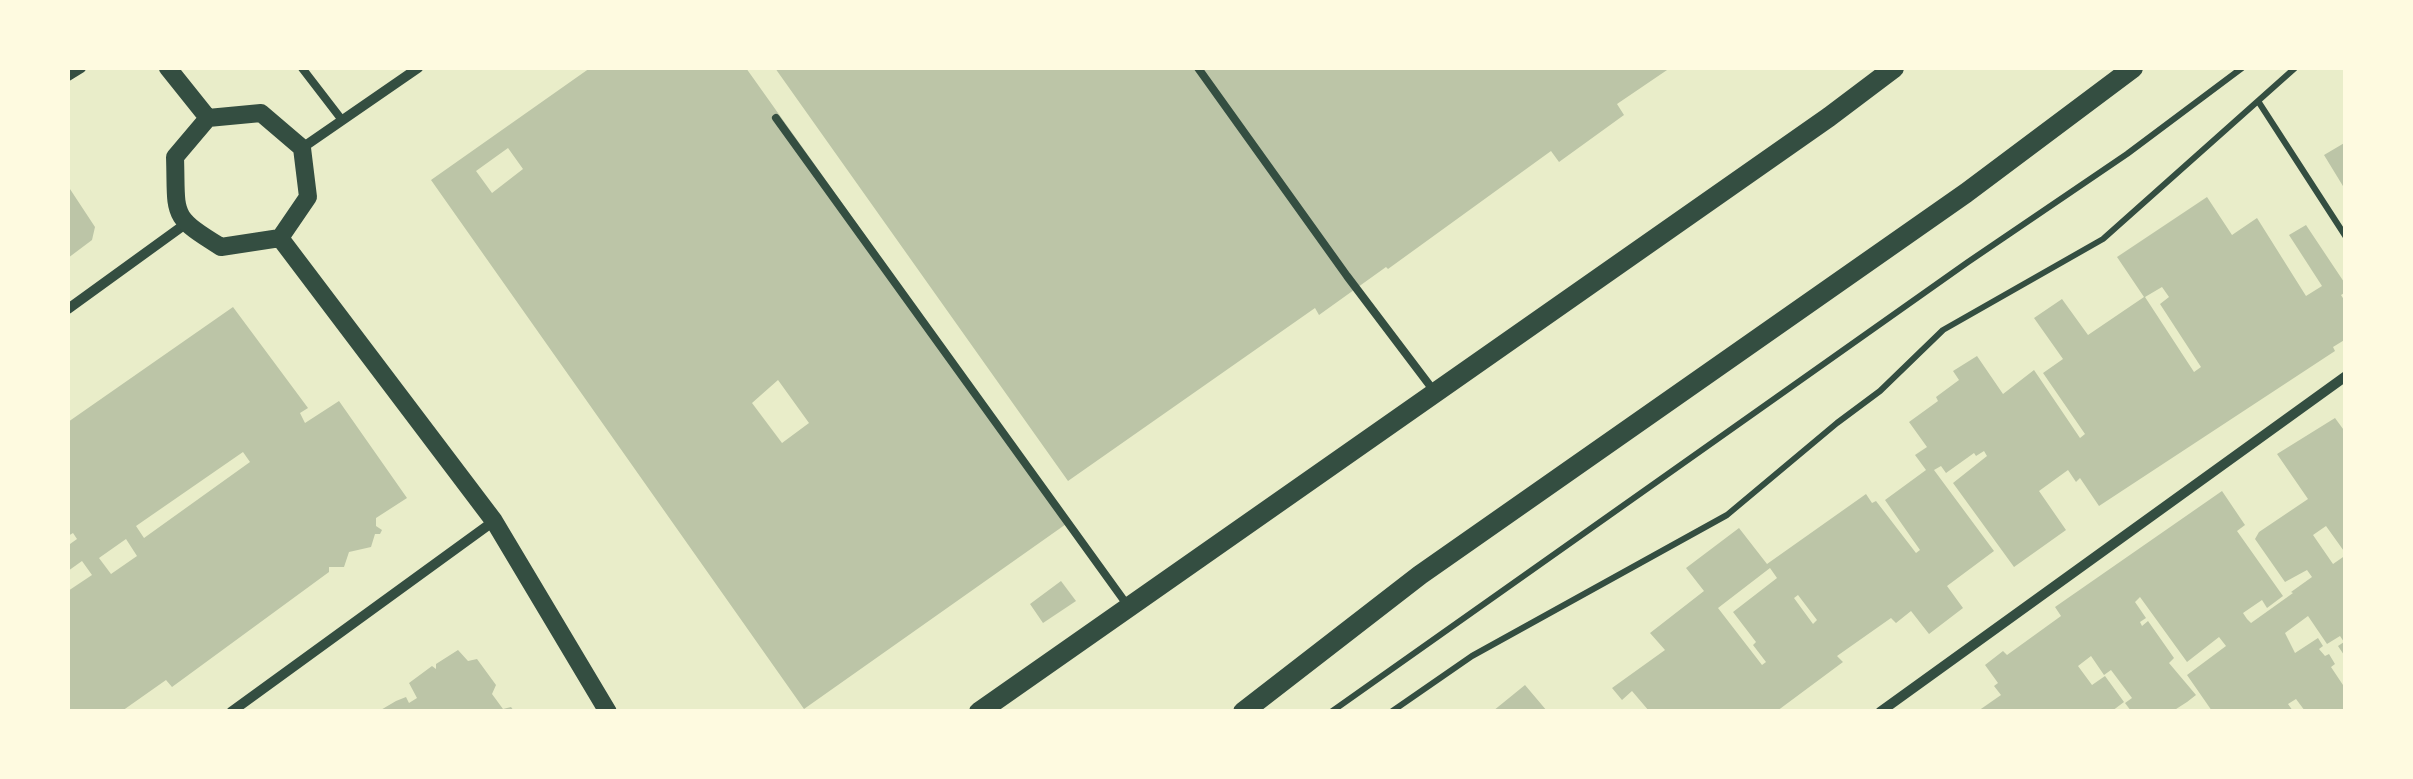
<!DOCTYPE html>
<html>
<head>
<meta charset="utf-8">
<style>
  body { margin:0 }
  #map { position:relative; width:2413px; height:779px; overflow:hidden; background:#e9edc9; font-family:Roboto,sans-serif }
  canvas { display:block }
  .frame { position:absolute; inset:0; border:70px solid #fefae0; pointer-events:none }
</style>
</head>
<body>
<div id="map">
<canvas width="2413" height="779"></canvas>
<div class="frame"></div>
</div>
<script>
const c = document.querySelector('canvas').getContext('2d');
c.lineJoin = 'round';
function paint(path, color) {
  c.fillStyle = color;
  c.fill(path, 'evenodd');
}
function strokePath(path, color, width, dash) {
  c.strokeStyle = color;
  c.lineWidth = width;
  c.lineCap = dash ? 'butt' : 'round';
  c.setLineDash(dash || []);
  c.stroke(path);
}
paint(new Path2D(`
  M590 68H746L1069 522 804 709 431 180ZM508 148 523 169 492 193 476 171ZM778 380 809 423 782 443 752 403Z
  M775 68H1670L1617 104 1624 115 1559 162 1551 151 1388 269 1386 267 1319 315 1315 308 1068 481Z
  M2346 142V191L2324 155Z
  M68 186 95 227 92 240 68 258Z
  M2207 197 2232 235 2257 218 2306 296 2322 286 2289 235 2306 225 2346 285V292L2341 295 2346 303V339L2333 347 2335 351 2099 506 2080 478 2076 482 2068 470 2039 491 2066 530 2014 567 1953 483 1987 456 1984 451 1976 456 1974 453 1946 473 1941 466 1934 470 1994 551 1947 586 1963 608 1929 634 1911 611 1896 623 1891 618 1837 656 1843 662 1777 711H1649L1632 691 1622 700 1612 688 1665 650 1650 633 1704 591 1686 568 1739 528 1767 564 1866 494 1872 503 1876 501 1916 553 1920 550 1885 500 1926 470 1915 455 1927 447 1909 422 1938 401 1936 397 1959 380 1953 371 1977 356 2003 394 2034 370 2080 438 2085 434 2043 373 2063 359 2034 318 2062 299 2088 335 2144 297 2117 257ZM2162 287 2169 297 2160 304 2201 367 2194 372 2145 297ZM1770 568 1777 578 1733 612 1756 642 1753 645 1766 662 1762 665 1718 608ZM1798 595 1817 620 1813 624 1794 598Z
  M233 307 308 408 300 413 305 423 339 401 407 498 376 518V526L382 530 380 534H375L371 547 349 552 344 567H329V572L172 687 166 680 122 711H68V591L92 575 82 561 68 571V540L70 544 77 539 73 533 68 536V422ZM243 452 250 462 144 538 136 526ZM126 539 137 556 111 574 99 558Z
  M2335 418 2346 433V554L2326 526 2313 535 2333 564 2346 555V658L2338 646 2344 642 2340 636 2327 644 2308 616 2285 633 2295 653 2318 638 2323 646 2319 649 2325 656 2329 654 2335 664 2331 667 2343 685 2346 684V711H2305L2296 699 2288 704 2293 711H2212L2187 675 2226 646 2219 637 2187 662 2140 597 2135 602 2146 618 2140 622 2142 626 2148 621 2174 658 2169 663 2196 695 2187 702 2173 711H2131L2125 703 2132 698 2111 670 2104 675 2091 656 2078 666 2092 685 2105 676 2124 702 2112 711H1978L2001 695 1994 686 1998 683 1985 665 2003 651 2007 655 2061 616 2055 607 2222 491 2245 525 2237 531 2283 596 2267 608 2262 600 2243 613 2247 619 2251 623 2293 593 2291 592 2312 577 2307 570 2285 582 2255 539 2259 532 2308 499 2277 454Z
  M1061 581 1076 601 1043 623 1030 604Z
  M458 650 468 661 477 659 496 685 492 694 503 709 511 707 514 711H379L396 701 406 697 409 703 417 698 409 683 432 666 436 669V664Z
  M1525 685 1547 711H1493Z`), '#bcc5a7');
strokePath(new Path2D(`
  M2258 101 2346 237
  M1331 712 1968 262 2127 154 2242 68
  M1391 712 1472 656 1727 515 1837 423 1880 391 1943 330 2103 239 2295 68`), '#344e41', 6);
strokePath(new Path2D(`
  M302 68 342 120
  M1198 68 1347 276 1434 391
  M776 118 1128 606`), '#344e41', 8);
strokePath(new Path2D(`
  M68 76 81 68
  M302 148 418 68
  M68 309 184 225
  M231 712 494 521
  M1880 712 2346 376`), '#344e41', 10);
strokePath(new Path2D(`
  M168 68 208 118
  M261 113 302 148 308 197 280 238 221 247C169 215 177 216 175 157L208 118Z
  M280 238 494 521 608 712`), '#344e41', 18);
strokePath(new Path2D(`
  M979 712 1829 117 1894 68
  M1243 712 1420 575 1966 193 2133 68`), '#344e41', 20);
</script>
</body>
</html>
